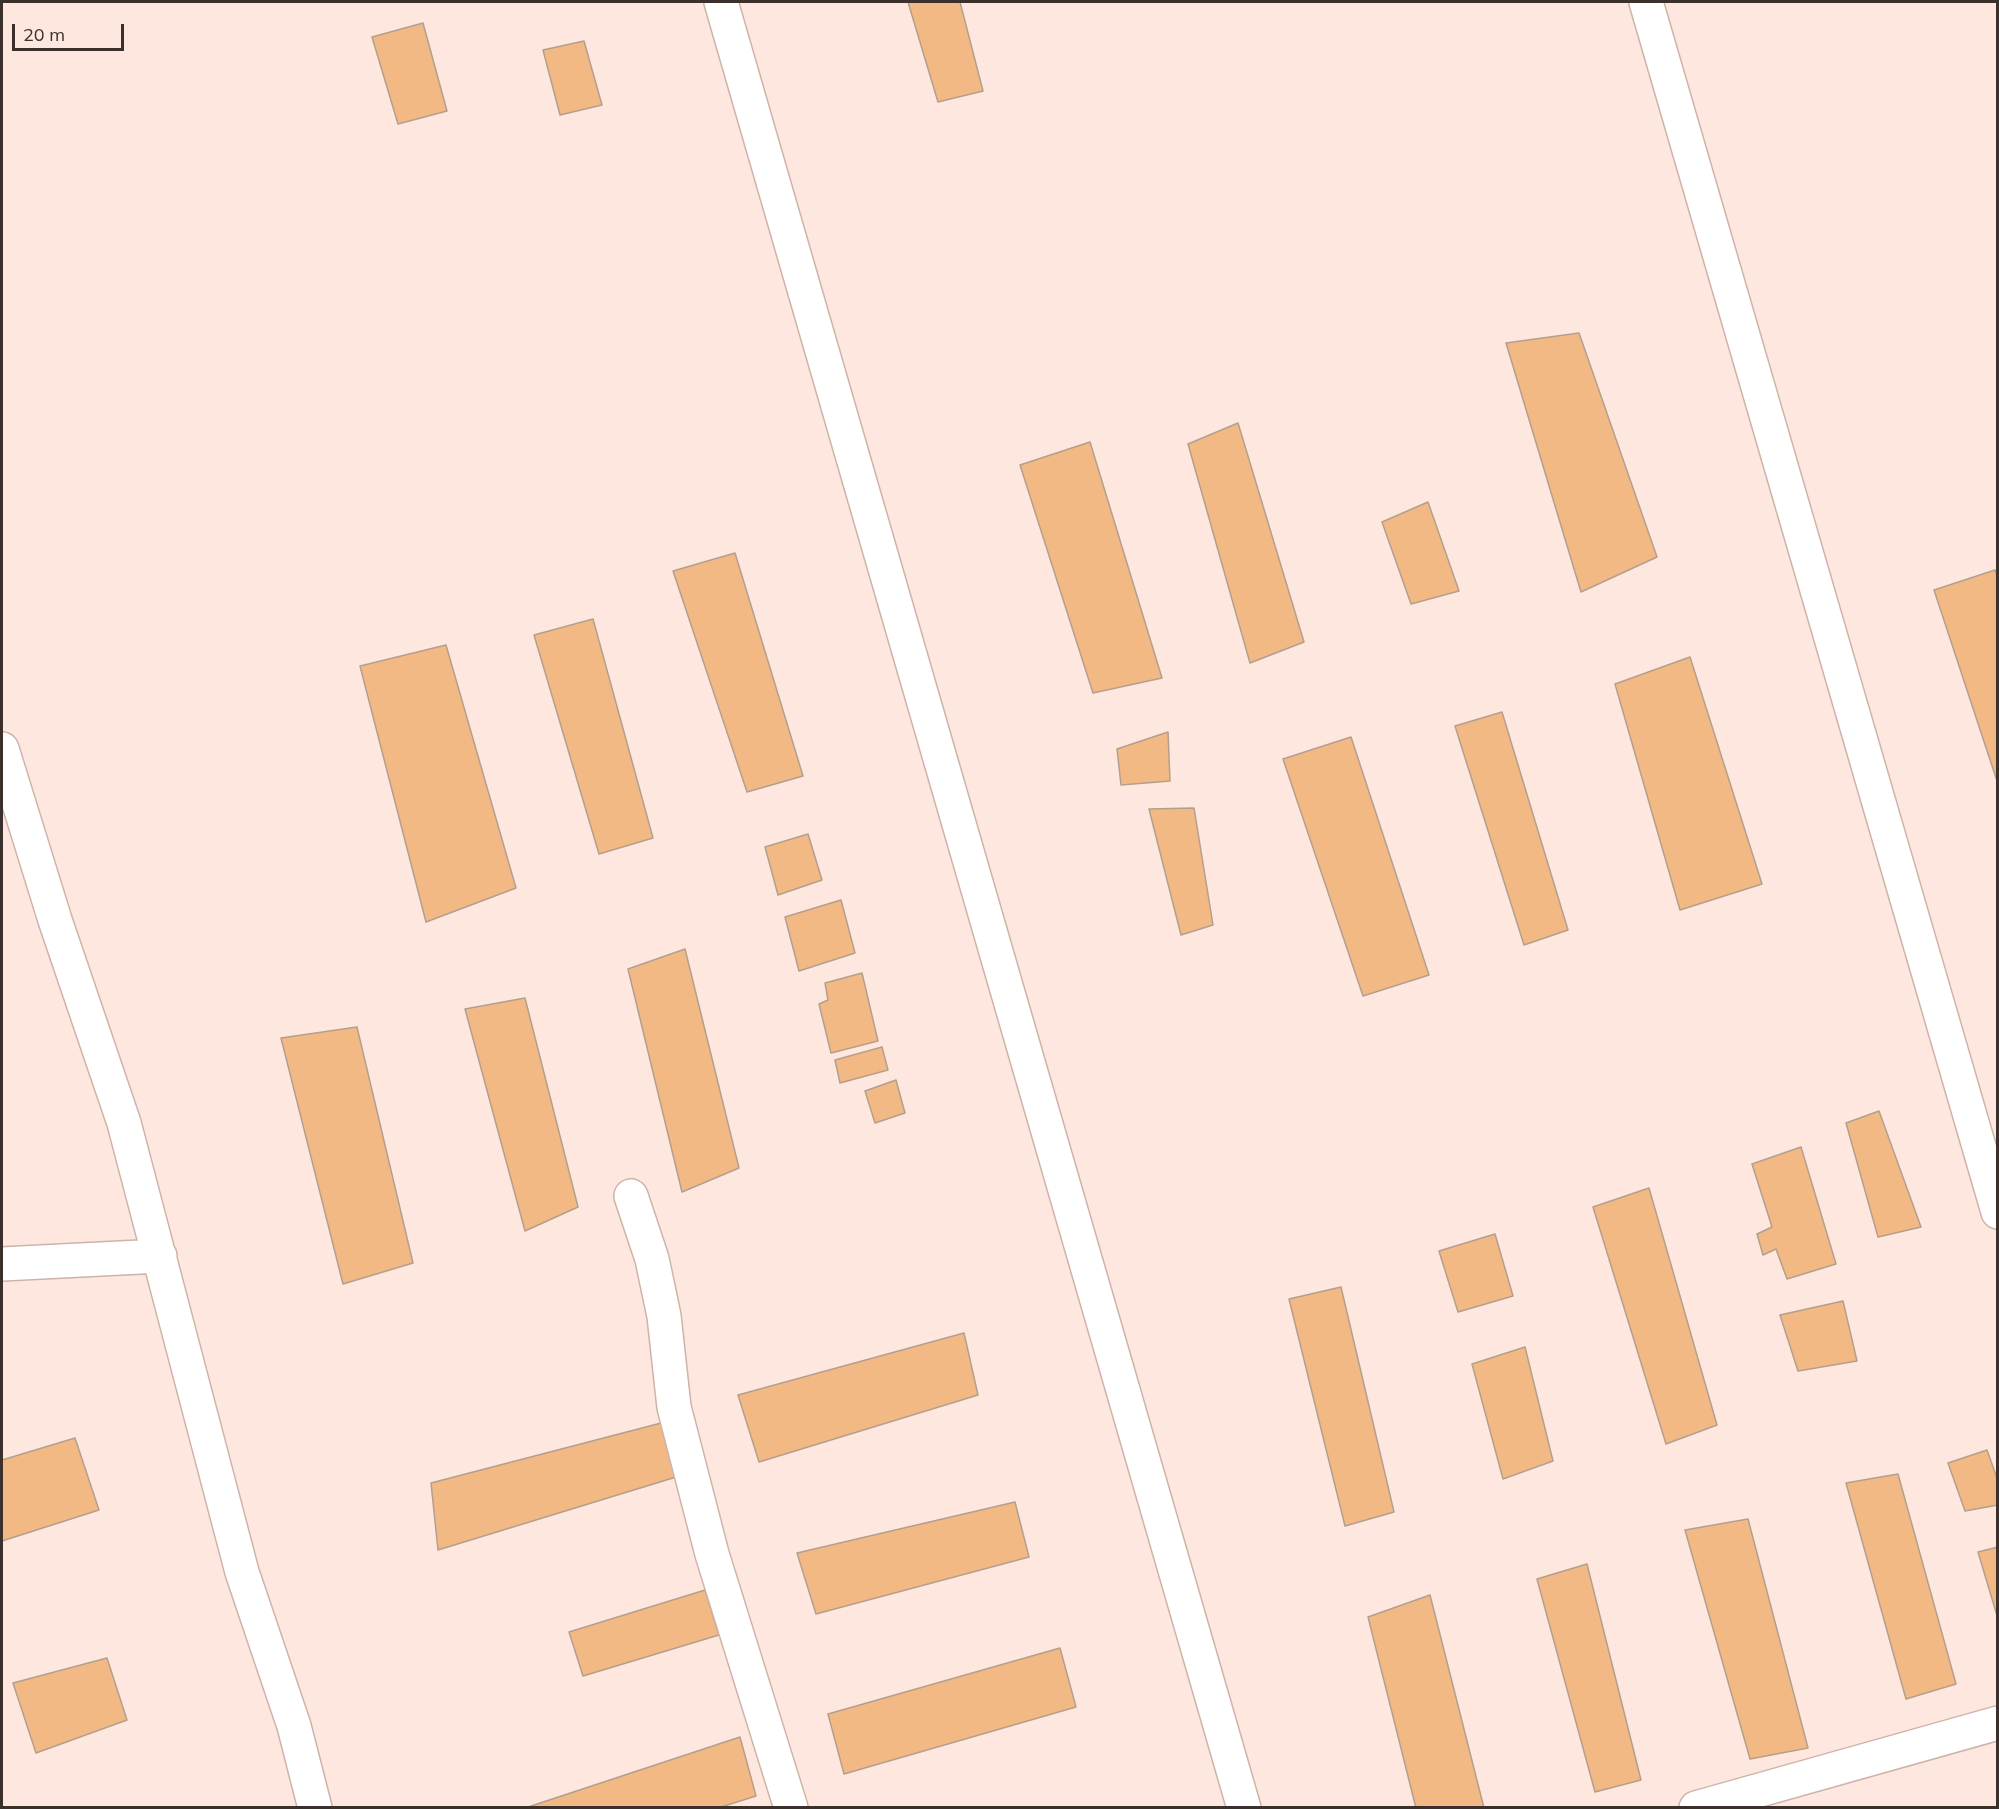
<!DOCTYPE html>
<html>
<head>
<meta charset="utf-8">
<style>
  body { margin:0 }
  #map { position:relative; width:1999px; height:1809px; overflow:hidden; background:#fee7de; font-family:Mulish,sans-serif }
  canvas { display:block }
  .frame { position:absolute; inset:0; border:3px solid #3b302c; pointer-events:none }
  .scale { position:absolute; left:12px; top:24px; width:112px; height:27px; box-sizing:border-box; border:3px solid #3b302c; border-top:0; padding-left:8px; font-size:18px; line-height:21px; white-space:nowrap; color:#3b302c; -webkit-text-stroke:4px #fee7de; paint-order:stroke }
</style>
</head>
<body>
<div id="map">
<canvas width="1999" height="1809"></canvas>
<div class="frame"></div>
<div class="scale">20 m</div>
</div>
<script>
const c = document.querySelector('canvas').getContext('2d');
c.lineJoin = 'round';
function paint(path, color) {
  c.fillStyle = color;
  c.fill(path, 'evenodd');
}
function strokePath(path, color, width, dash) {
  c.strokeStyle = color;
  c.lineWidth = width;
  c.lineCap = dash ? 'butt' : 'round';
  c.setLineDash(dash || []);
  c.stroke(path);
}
const building = new Path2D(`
  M908 2H960L983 91 938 102Z
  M423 23 447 111 398 124 372 37Z
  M584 41 602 105 560 115 543 50Z
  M1579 333 1657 557 1581 592 1506 343Z
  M1238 423 1304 642 1250 663 1188 444Z
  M1090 442 1162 678 1093 693 1020 465Z
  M1428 502 1459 591 1411 604 1382 522Z
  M735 553 803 776 747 792 673 571Z
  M1995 570 1998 579V784L1934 590Z
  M593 619 653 838 599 854 534 635Z
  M446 645 516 888 426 922 360 666Z
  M1690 657 1762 884 1680 910 1615 684Z
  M1502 712 1568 930 1524 945 1455 726Z
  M1168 732 1170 781 1121 785 1117 749Z
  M1351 737 1429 975 1363 996 1283 759Z
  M1194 808 1213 925 1181 935 1149 809Z
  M808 834 822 880 778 895 765 847Z
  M841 900 855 953 799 971 785 917Z
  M685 949 739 1168 682 1192 628 969Z
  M862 973 878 1041 831 1053 819 1004 828 1000 825 983Z
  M525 998 578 1207 525 1231 465 1009Z
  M357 1027 413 1263 343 1284 281 1038Z
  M882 1047 888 1070 840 1083 835 1060Z
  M896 1080 905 1113 875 1123 865 1091Z
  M1879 1111 1921 1227 1878 1237 1846 1123Z
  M1801 1147 1836 1264 1787 1279 1776 1249 1763 1255 1757 1234 1772 1227 1752 1164Z
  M1649 1188 1717 1425 1666 1444 1593 1207Z
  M1495 1234 1513 1296 1458 1312 1439 1251Z
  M1341 1287 1394 1512 1345 1526 1289 1299Z
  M1843 1301 1857 1361 1798 1371 1780 1315Z
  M964 1333 978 1395 759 1462 738 1395Z
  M1525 1347 1553 1461 1503 1479 1472 1364Z
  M665 1422 686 1474 438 1550 431 1483Z
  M75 1438 99 1510 2 1541V1460Z
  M1987 1450 1998 1481V1505L1965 1511 1948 1463Z
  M1898 1474 1956 1684 1906 1699 1846 1483Z
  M1015 1502 1029 1557 816 1614 797 1553Z
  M1748 1519 1808 1748 1750 1759 1685 1530Z
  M1998 1547V1619L1978 1552Z
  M1587 1564 1641 1780 1595 1792 1537 1579Z
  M705 1590 719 1635 583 1676 569 1632Z
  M1430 1595 1484 1808H1416L1368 1617Z
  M1060 1648 1076 1707 844 1774 828 1714Z
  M107 1658 127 1720 36 1753 13 1683Z
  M740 1737 756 1796 718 1808H525Z`);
paint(building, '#f2b985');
strokePath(building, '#b49f8d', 1.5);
const minor = new Path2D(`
  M721 2 1244 1808
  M1646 2 1998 1212
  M2 749 55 920 124 1123 242 1572 294 1726 315 1808
  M631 1196 652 1259 664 1316 674 1407 712 1554 791 1808
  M2 1264 160 1256
  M1696 1808 1998 1723`);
strokePath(minor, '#ceb3a8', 36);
strokePath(minor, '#fff', 33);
</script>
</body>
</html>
